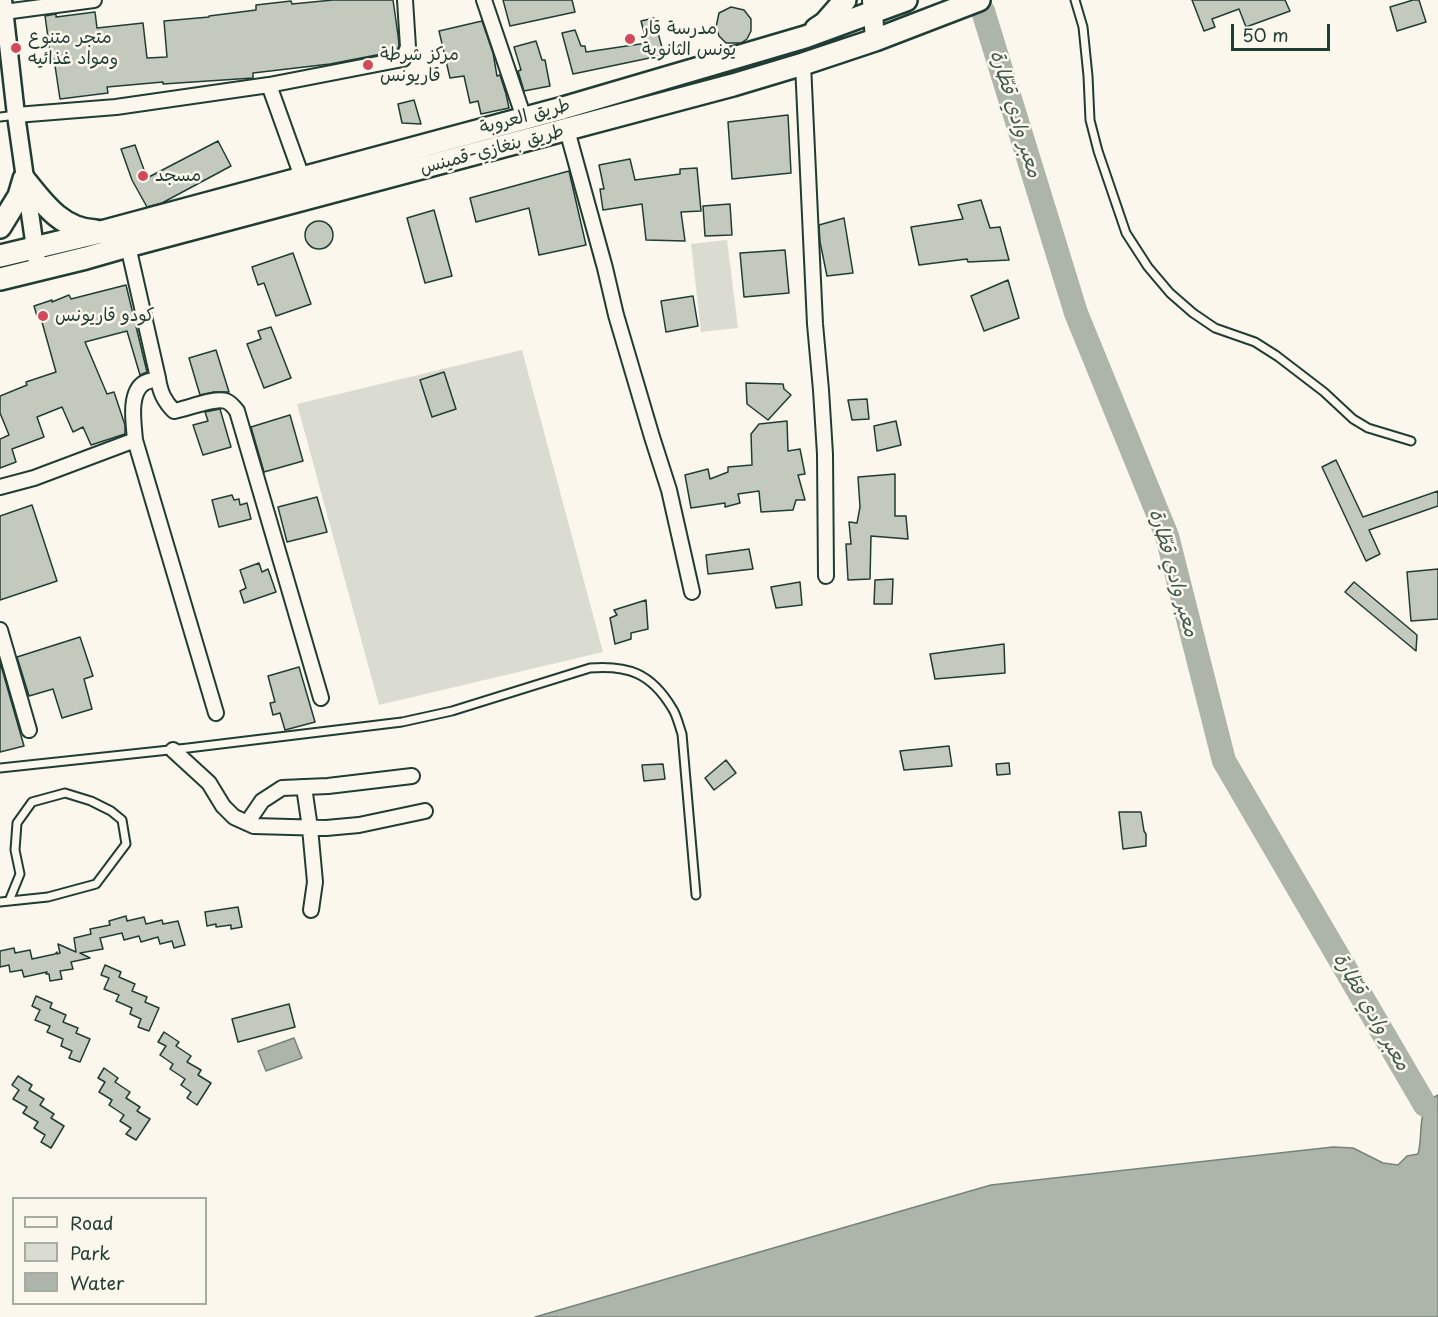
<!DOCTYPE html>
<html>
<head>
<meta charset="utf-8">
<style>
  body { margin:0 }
  #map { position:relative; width:1438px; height:1317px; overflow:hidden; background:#fbf7ec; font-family:"Playpen Sans",sans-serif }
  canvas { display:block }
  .legend { position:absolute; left:12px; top:1197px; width:195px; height:108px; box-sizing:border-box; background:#fbf7ec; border:2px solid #a3ada2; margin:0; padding:8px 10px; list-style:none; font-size:18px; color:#1f3d34 }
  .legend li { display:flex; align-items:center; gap:12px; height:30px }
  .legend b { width:30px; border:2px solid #a3ada2 }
  .scale { position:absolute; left:1231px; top:24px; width:99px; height:27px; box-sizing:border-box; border:3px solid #1f3d34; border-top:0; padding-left:8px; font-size:18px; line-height:21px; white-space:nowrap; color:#1f3d34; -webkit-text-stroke:4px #fbf7ec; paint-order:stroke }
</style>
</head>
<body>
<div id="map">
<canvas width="1438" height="1317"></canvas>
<ul class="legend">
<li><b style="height:8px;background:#fbf7ec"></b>Road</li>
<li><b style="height:16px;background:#dbdcd1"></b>Park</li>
<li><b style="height:16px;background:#adb4aa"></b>Water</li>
</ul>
<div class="scale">50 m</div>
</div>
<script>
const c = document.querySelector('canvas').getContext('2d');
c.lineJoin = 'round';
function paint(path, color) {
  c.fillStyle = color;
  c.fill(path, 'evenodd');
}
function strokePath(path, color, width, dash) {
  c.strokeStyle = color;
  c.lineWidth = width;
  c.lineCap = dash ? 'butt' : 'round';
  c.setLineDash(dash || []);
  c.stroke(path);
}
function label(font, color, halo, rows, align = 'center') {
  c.font = font + ' "Playpen Sans","Playpen Sans Arabic",sans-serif';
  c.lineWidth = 5;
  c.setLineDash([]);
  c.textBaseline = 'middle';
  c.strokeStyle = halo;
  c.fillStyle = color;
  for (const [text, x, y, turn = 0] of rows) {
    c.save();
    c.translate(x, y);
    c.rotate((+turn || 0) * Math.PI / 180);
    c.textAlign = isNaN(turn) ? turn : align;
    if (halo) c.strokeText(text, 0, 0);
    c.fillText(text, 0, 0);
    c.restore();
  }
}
paint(new Path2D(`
  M727 240 738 328 701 332 691 244Z
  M522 350 603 652 379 705 297 404Z`), '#dbdcd1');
const water = new Path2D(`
  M294 1038 302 1058 266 1071 258 1051Z
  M1438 1095V1317H535L991 1185 1333 1147 1353 1148 1383 1163 1398 1165 1407 1156 1418 1154C1424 1134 1415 1105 1438 1095Z`);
paint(water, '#adb4aa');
strokePath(water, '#74847b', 1.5);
strokePath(new Path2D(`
  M983 11 1076 313 1167 536 1224 761 1425 1105`), '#adb4aa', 24);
const building = new Path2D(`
  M333 0H393L398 35 399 45 397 51 330 64 253 73V78L163 84V82L107 87 108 93 60 99 54 59H51L45 16 56 14V17L95 12 97 28 143 23 147 58 167 57 164 21 209 17V16L256 10V5L291 1 292 4Z
  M503 0H572L575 12 510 26Z
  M1192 0H1285L1290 11 1246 27 1239 9 1212 19 1215 27 1204 31Z
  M1413 0H1419L1426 22 1397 31 1390 7Z
  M731 7 744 10 751 19V31L747 39 741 43H726L719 36 716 27 719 13Z
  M654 18 664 55 573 74 562 33 575 30 581 46H585L586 52 647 43 641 21Z
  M482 21 493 53 497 76 500 75 506 94 509 108 481 114 478 101 470 103 464 76 450 78 439 31Z
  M536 41 542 60H545L550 86 524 91 518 71 521 70 514 47Z
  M414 100 421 124 402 123 398 104Z
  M788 115 791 173 732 179 728 122Z
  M218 141 231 166 162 203 147 207 132 180 121 149 135 145 147 178Z
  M630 159 635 180 680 174V169L697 168 701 211 681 212 685 241 646 240 642 204 603 210 600 189H604L599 165Z
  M569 171 586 245 539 255 529 208 476 222 470 198Z
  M981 200 990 228 1000 227 1009 260 968 262 967 259 919 265 911 227 963 219 958 205Z
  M730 204 732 235 705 236 703 206Z
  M434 210 452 276 425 283 407 218Z
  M844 218 853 273 827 276 820 242 819 225Z
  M305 235a14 14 0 1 1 28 0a14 14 0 1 1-28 0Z
  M785 250 789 293 744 297 740 253Z
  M293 253 311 304 276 316 264 283 258 285 252 267Z
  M1008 280 1019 318 984 331 971 296Z
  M126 285 147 372 140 375 127 331 85 342 107 394 114 392 125 425V434L91 445 83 427 73 432 62 407 37 417 44 437 12 449 16 462 0 468V439L9 435 0 413V396L27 385 26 382 56 372 40 315 37 316 34 306 52 300V302L69 295 71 299Z
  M693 296 698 326 666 332 661 301Z
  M271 327 291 378 264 388 247 344 261 339 258 331Z
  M216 350 229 392H214L200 395 189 358Z
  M444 372 456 409 432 417 420 380Z
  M746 383 783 384 784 389 791 395 768 420 747 404Z
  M867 399 869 419 852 420 848 400Z
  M220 409 231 447 203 455 193 425 208 421 205 412Z
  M290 415 303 461 264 472 251 427Z
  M787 421 788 451 800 449 805 474 798 475 805 500H796L793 510 761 512 759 491 738 494 740 503 725 507V503L691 508 685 475 708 469 710 479 728 472V467L752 465 751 434 759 424Z
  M896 421 901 445 877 451 874 426Z
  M1336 460 1363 517 1438 491V506L1369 530 1380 554 1366 561 1322 467Z
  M895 474V516H906L908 539 871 536 870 579 848 580 846 544H851L849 522 857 523 860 507 858 477Z
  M232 495 234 500 239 499 240 505 247 503 251 519 219 527 212 500Z
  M317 497 327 532 287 542 278 507Z
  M32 505 57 581 0 600V516Z
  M749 549 753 569 708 574 706 555Z
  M259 563 262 572 268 569 276 592 244 603 240 591 246 588 240 570Z
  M1438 569V619L1411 621 1407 572Z
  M893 579 892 604H874L875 580Z
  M800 582 802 605 776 608 771 587Z
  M1354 582 1417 635 1416 651 1345 592Z
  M646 600 648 629 631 633V639L615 644 610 618 617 615 614 610Z
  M80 637 93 676 84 679 92 709 62 718 53 689 29 696 17 657Z
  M1004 644 1005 673 935 679 930 654Z
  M0 662 24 746 0 752Z
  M299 667 315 722 285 730 280 713 273 715 270 703 275 702 268 676Z
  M949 746 952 766 904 770 900 751Z
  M726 760 736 773 714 790 705 778Z
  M1009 763 1010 774 997 775 996 764Z
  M663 764 665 779 644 781 642 765Z
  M1119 812H1141L1144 831 1146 834V846L1123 849Z
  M238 907 242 927 231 929V925L216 927V924L207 926 205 912Z
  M126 916 127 921 144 917 146 924 162 920 163 924 178 921 185 945 174 948 172 941 160 944 158 937 141 942 139 936 124 940 122 933 100 938 103 949 80 953 90 958 71 962 73 969 60 971 62 979 50 981 49 974H46L47 972 24 977 22 970 10 972 9 965 0 967V951L14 948 15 953 30 950 32 959 55 954 57 952V954L60 953 58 944 76 952 74 938 91 934 90 929 110 925 109 921Z
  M105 965 121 972 119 977 135 984 132 991 147 997 145 1002 159 1008 149 1031 138 1027 141 1019 130 1014 132 1008 116 1001 119 995 104 989 109 978 101 975Z
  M36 996 52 1003 50 1008 66 1015 63 1022 78 1028 76 1033 90 1039 80 1062 69 1058 72 1051 61 1046 63 1039 47 1032 50 1026 35 1020 40 1010 32 1006Z
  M289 1004 295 1027 238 1042 232 1019Z
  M164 1032 179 1042 176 1046 191 1056 187 1062 201 1070 198 1075 211 1083 197 1105 187 1098 191 1092 181 1085 185 1079 170 1069 173 1064 160 1055 166 1046 158 1042Z
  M104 1068 118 1078 115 1082 130 1092 126 1098 140 1107 137 1111 150 1119 136 1140 126 1134 131 1128 120 1121 124 1115 109 1105 112 1100 99 1092 105 1082 98 1078Z
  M18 1076 32 1085 29 1090 44 1099 40 1105 54 1114 51 1118 64 1126 51 1148 41 1142 45 1135 34 1128 38 1122 23 1113 27 1107 13 1099 19 1090 12 1085Z`);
paint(building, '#c4c9be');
strokePath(building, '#1f3d34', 1.5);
const service = new Path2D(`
  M1075 0 1083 27 1088 76 1090 120 1098 151 1126 233 1148 267 1170 293 1193 313 1215 328 1255 342 1277 356 1324 392 1353 419 1368 428 1411 441
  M0 117 16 115
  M0 768 188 748 402 722 452 711 590 668C628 665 651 673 672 708 677 715 679 726 682 734L696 895
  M0 902 48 897 96 884 126 844 122 820 111 811 91 801 65 793 32 802 17 823 15 850 20 874 9 901`);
const minor = new Path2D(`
  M484 0 524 118
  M4 12 94 0
  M803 64 815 324 821 390 825 454 826 576
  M269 85 302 177
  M16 115 116 107 269 85 403 59 408 47 405 0
  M567 130 605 268 616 315 652 437 669 490 692 592
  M128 246 158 378C160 392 164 401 174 411 187 409 214 397 226 401 231 403 234 407 237 411L321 698
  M158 378C154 380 148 381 144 383 128 393 134 425 135 440L216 713
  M0 487 34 478 135 440
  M0 630 29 730
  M173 750 209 783 223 806 234 817 254 826 326 828 359 825 425 811
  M304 787 310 828 315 882 311 910
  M247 823 262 801 282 788 328 786 412 776`);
const tertiary = new Path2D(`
  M3 0 16 115 38 269`);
const secondary = new Path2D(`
  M872 0 875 40`);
const primary = new Path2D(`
  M816 29 825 23 845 0
  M24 179C43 203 62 230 96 231
  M0 227 19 196 24 179
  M0 256 105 231 563 108 805 37 906 0
  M0 279 86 258 128 246 733 85 803 64 875 40 979 0`);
strokePath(service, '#1f3d34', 11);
strokePath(minor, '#1f3d34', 18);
strokePath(tertiary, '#1f3d34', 21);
strokePath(secondary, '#1f3d34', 22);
strokePath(primary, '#1f3d34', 26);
strokePath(service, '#fbf7ec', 7);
strokePath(minor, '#fbf7ec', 14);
strokePath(tertiary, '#fbf7ec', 16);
strokePath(secondary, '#fbf7ec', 18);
strokePath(primary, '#fbf7ec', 21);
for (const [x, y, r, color] of [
  [630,39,6,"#d1495b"],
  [16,48,6,"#d1495b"],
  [368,65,6,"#d1495b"],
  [143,176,6,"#d1495b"],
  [43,316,6,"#d1495b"]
]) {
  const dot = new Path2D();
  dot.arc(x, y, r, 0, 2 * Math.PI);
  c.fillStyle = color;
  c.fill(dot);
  strokePath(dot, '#fbf7ec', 2);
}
label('18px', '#1f3d34', '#fbf7ec', [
  ["مدرسة قار",642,29],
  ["يونس الثانوية",642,50],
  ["متجر متنوع",28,38],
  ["ومواد غذائيه",28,59],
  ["مركز شرطة",380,55],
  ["قاريونس",380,76],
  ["مسجد",155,176],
  ["كودو قاريونس",55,316]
], 'left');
label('18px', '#1f3d34', '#fbf7ec', [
  ["طريق العروبة",525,117,-15],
  ["طريق بنغازي-قمينس",492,150,-15]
]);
label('italic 20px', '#425b52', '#fbf7ec', [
  ["معبر وادي قطّارة",1015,114,73],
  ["معبر وادي قطّارة",1173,573,74],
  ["معبر وادي قطّارة",1371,1012,60]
]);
</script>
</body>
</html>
